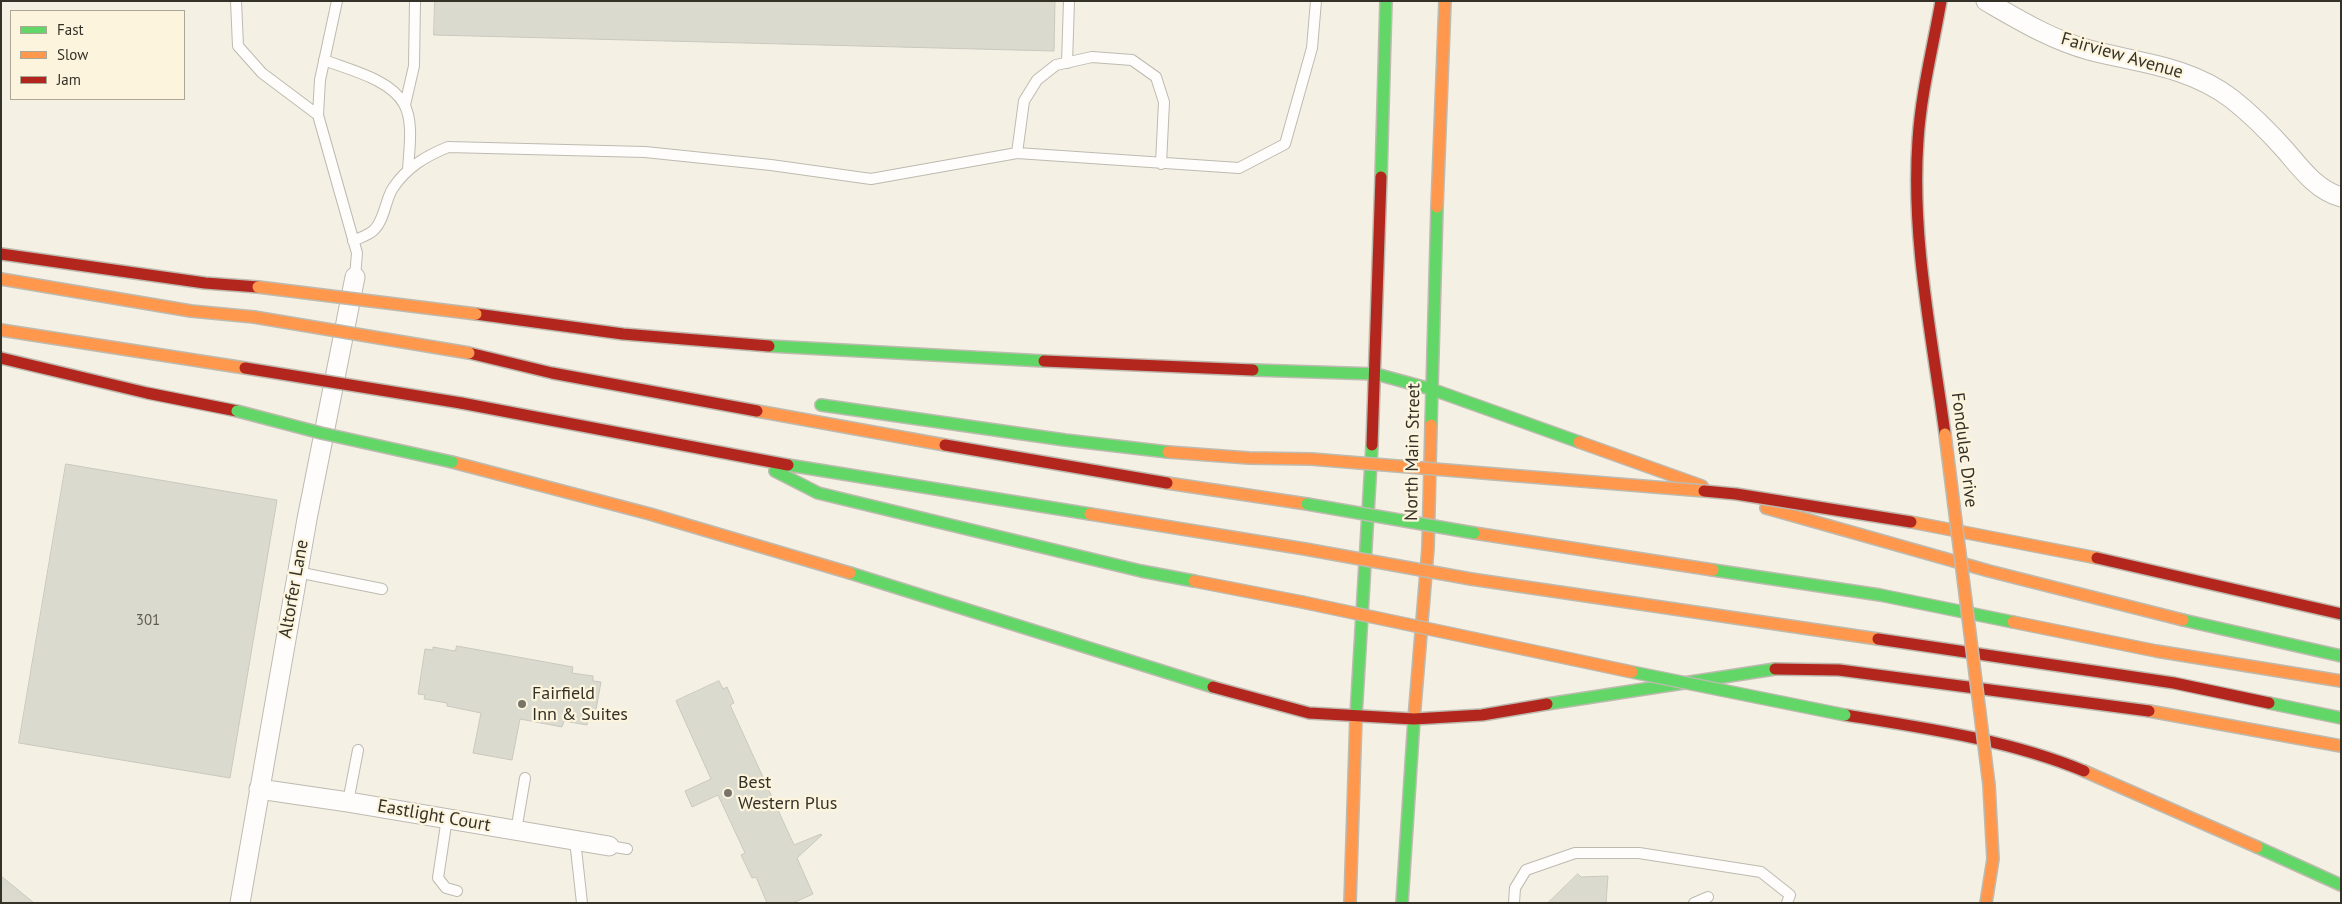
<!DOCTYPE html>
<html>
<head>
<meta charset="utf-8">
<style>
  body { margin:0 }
  #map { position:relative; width:2342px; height:904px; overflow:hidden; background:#f5f0e4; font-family:"PT Sans",sans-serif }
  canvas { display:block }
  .frame { position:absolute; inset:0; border:2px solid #343128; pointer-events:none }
  .legend { position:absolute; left:10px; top:10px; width:175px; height:90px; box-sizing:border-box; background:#fcf4dd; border:1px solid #aca695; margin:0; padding:6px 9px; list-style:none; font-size:15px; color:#343128 }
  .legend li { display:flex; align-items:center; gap:10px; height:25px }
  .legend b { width:25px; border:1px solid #aca695 }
</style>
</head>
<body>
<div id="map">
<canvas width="2342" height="904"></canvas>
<div class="frame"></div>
<ul class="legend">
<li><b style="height:6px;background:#63d668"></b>Fast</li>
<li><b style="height:6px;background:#ff974d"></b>Slow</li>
<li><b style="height:6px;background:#b3261e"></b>Jam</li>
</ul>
</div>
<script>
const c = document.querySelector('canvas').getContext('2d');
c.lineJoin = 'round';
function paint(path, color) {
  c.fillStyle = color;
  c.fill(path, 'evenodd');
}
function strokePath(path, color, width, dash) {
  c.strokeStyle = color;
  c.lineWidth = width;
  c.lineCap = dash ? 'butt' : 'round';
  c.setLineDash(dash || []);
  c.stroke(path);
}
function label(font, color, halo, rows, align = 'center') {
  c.font = font + ' "PT Sans",sans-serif';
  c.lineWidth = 4.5;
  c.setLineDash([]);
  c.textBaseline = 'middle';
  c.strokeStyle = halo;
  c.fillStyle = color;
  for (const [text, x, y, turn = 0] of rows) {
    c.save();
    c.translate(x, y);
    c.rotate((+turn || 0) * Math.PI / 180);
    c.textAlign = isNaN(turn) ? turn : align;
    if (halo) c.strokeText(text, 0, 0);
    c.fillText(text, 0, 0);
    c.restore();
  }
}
const building = new Path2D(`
  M435 1H1055L1054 51 434 35Z
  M66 464 277 500 230 778 19 743Z
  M457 646 573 667 572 673 593 676V681L601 682 594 721 588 719 587 725 564 721 562 727 520 719 512 760 473 753 481 713 447 706V703L424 699 425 695 418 694 425 649 433 650V647L455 651Z
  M719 681 723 689 727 687 734 703 730 705 794 845 821 834 822 835 797 858 813 894 793 903H767L756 877 752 878 741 855 745 853 718 795 692 807 685 791 711 779 676 701Z
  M1578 874 1581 877 1608 876 1606 903H1548Z
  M1 876 34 903H1Z`);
paint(building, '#dadace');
strokePath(building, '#c9c8bf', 1);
const lane = new Path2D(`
  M236 1 238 46 262 73 318 115
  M337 1 320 80 318 115 357 253 355 277
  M324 60C350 70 390 79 404 104 414 122 409 150 408 170
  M1067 63 1069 1
  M405 105 414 66 415 1
  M1017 153 1024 101 1037 80 1056 65 1092 57 1132 60 1156 77 1164 102 1161 164
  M353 241C359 238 369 235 374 230 385 219 385 200 393 188 407 167 426 156 448 147L645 152 771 165 871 179 1017 153 1239 168 1285 144 1312 48 1316 1
  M297 572 382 589
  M348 802 358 750
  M447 818 438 878 446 888 457 891
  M516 831 525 778
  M575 840 582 903
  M609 846 627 849
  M1514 903 1515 888 1526 870 1575 853H1639L1761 872 1790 895 1787 903
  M1694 903 1708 897`);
const street = new Path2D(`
  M1986 1C2019 20 2052 40 2089 50 2139 63 2189 66 2232 99 2251 114 2270 133 2286 151 2302 170 2317 190 2341 197
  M259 789 348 802 609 846
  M240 903 307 519 355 277`);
const fast = new Path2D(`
  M1381 177 1386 1
  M769 346 1044 361
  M1253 370 1376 374 1431 389 1579 442
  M821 405 1065 440 1168 452
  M1431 425 1437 207
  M788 465 1090 514
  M775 471 818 493 1141 571 1194 581
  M1713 570 1880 595 2013 622
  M850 573 1213 687
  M2183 620 2341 656
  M2269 703 2341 718
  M1547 704 1775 669
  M1356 716 1372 445
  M2257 847 2341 885
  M1402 903 1414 719`);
const slow = new Path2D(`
  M1437 207 1445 1
  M1 279 191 311 254 317
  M1 330 245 368
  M757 411 945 445
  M1579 442 1702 486
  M1168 452 1249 458 1311 459
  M452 462 650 514 850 573
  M1167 483 1307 504
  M1766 508 1989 571 2183 620
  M1090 514 1305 549
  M1911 522 2097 558
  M1474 533 1713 570
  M1471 579 1878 639
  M1194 581 1302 602
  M2013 622 2156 651 2341 681
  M2149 711 2341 746
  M1414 719 1428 548 1431 425
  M2084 771 2257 847
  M1350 903 1356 716
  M1986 903 1993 859 1989 785`);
const jam = new Path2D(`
  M1941 1C1933 47 1921 93 1918 140 1911 238 1932 337 1945 434
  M1 254 205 283 258 287
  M476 314 623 334 769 346
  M469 353 552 373 757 411
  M1 358 147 393 237 411
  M1044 361 1253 370
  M461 403 788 465
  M945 445 1167 483
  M1372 445 1381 177
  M2097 558 2341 614
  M1878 639 2174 683 2269 703
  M1775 669 1839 670 2149 711
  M1213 687 1309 713 1414 719 1482 715 1547 704
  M1845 715C1925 728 2009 740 2084 771`);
strokePath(lane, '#bdbab0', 12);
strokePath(street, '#bdbab0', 21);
strokePath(fast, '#bdbab0', 14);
strokePath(slow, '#bdbab0', 14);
strokePath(jam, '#bdbab0', 14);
strokePath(lane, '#fefdfb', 10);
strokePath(street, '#fefdfb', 19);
strokePath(fast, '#63d668', 11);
strokePath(slow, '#ff974d', 11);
strokePath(jam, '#b3261e', 11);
const fastBridge = new Path2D(`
  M237 411 321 433 452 462
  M1307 504 1474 533
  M1632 672 1845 715`);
const slowBridge = new Path2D(`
  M258 287 476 314
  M254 317 469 353
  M1945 434 1989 785
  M1311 459 1704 491
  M1305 549 1471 579
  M1302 602 1632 672`);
const jamBridge = new Path2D(`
  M245 368 461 403
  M1704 491 1736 494 1911 522`);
strokePath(fastBridge, '#bdbab0', 14, []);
strokePath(slowBridge, '#bdbab0', 14, []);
strokePath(jamBridge, '#bdbab0', 14, []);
strokePath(fastBridge, '#63d668', 11);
strokePath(slowBridge, '#ff974d', 11);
strokePath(jamBridge, '#b3261e', 11);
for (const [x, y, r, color] of [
  [522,704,5,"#78746a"],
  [728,793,5,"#78746a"]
]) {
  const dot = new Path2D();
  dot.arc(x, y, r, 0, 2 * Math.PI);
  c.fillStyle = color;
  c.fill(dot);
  strokePath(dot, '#fcf4dd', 2);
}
label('15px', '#5f5d53', null, [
  ["301",148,621]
]);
label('18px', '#343128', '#fcf4dd', [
  ["Fairview Avenue",2122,56,16],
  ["Fondulac Drive",1964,450,83],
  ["North Main Street",1413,452,-89],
  ["Altorfer Lane",294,589,-80],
  ["Eastlight Court",434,816,10]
]);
label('18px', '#343128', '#fcf4dd', [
  ["Fairfield",532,694],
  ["Inn & Suites",532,715],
  ["Best",738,783],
  ["Western Plus",738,804]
], 'left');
</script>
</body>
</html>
